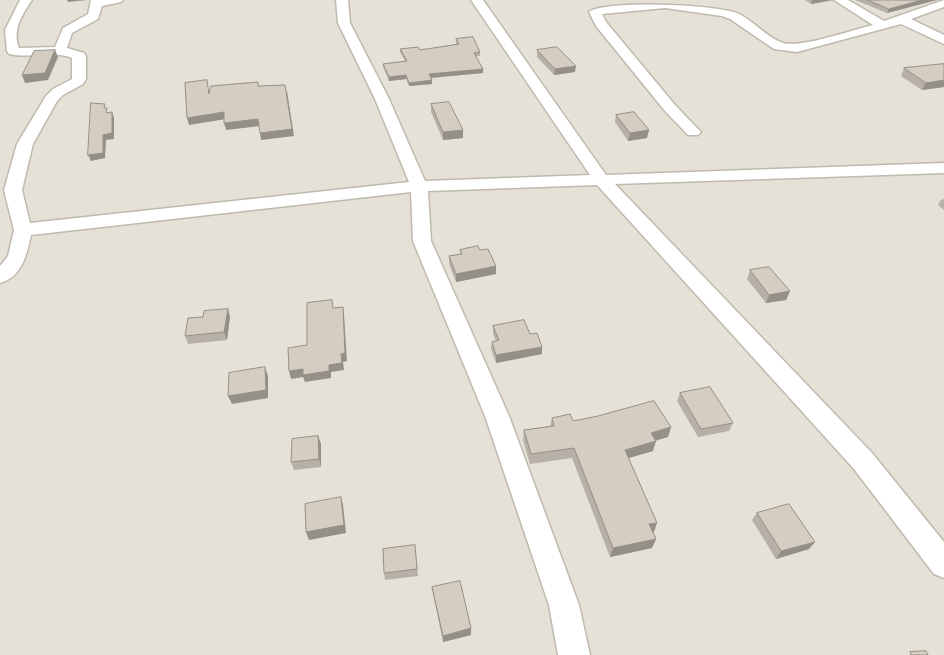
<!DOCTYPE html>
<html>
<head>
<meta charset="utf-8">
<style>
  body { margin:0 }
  canvas { display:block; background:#f2efe7 }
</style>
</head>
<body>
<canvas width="944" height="655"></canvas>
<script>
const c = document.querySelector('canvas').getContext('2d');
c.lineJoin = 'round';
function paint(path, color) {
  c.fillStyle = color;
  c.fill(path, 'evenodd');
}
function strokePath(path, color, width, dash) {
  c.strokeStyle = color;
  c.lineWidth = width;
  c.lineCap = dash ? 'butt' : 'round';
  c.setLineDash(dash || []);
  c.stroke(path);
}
paint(new Path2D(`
  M0 0H944V655H0Z`), '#e5e1d6');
const street = new Path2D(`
  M20 0H32C22 15 12 30 19 48L55 47 63 28 88 14 91 0H123L121 2 102 6 98 19 72 33 67 48 84 53 86 56V79L83 84 63 95 57 101 33 144 22 190 30 223 409 182 375 99 338 23 336 0H348L350 23 389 99 425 181 590 175 471 0H483L606 175 944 163V173L615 184 872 453 944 542V578L934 574 854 469 597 185 428 191 431 241 509 416 579 605 590 655H558L549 605 485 416 413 241 411 192 31 235C27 254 22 277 0 283V266L8 256 14 230 4 190 17 144 46 96 53 89 72 79V58C53 50 30 59 9 54L7 51 5 30Z
  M834 0H848L884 21 944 0V7L911 19 944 35V44L901 24 797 52 774 49 730 19 722 16 665 8 602 14 606 22 675 105 698 129 701 132 698 135H688L665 111 596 26 589 12C604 0 717 4 739 14 754 21 767 38 783 43 802 48 852 30 873 25Z`);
strokePath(street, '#bfb9ae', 3);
paint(street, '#fff');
paint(new Path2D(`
  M805 0H833L811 4Z
  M855 0H937L887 13Z
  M456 39 480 52V56H476L483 69V73L431 78 432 80V84L409 86 406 79 389 81 383 67V64L405 61 400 52V49L420 50 457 45 456 42Z
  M537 50 575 72 554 75 537 57Z
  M944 64V87L922 90 901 76 904 68Z
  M431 104 463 130V138L443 140 431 112Z
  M616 115 647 138 628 141 615 122Z
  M944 199V210L938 205 941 200Z
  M460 250H480L496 266V274L456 282 449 264V256L460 254Z
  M750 270 790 291 786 300 766 303 747 279Z
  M228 309 230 317 227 340 188 344 185 336 203 317Z
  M493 326 530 334 542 347V354L496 363 491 349 492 342 496 341 493 334Z
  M680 393 733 423 729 431 698 437 677 401Z
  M552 418 573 421 671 427 668 437 656 440 653 451 628 458 654 532H653L656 539 652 548 610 557 572 458 530 464 523 440 524 430 550 426Z
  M318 436 321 444V467L294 470 291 462Z
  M757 513 809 549 776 559 752 520Z
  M416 552 418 576 385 580 384 573Z
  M432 587 471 635 443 642 433 594Z`), '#b7b0a6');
paint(new Path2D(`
  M67 0H87L68 2Z
  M812 0H833L811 4Z
  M922 0H937L887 13 889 9Z
  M55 50 58 57 48 80 25 83 22 75Z
  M576 66 575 72 554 75 555 69Z
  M483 69V73L429 78V74Z
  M406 75V79L389 81V77Z
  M432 80V84L409 86V83Z
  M944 80V87L922 90 926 83Z
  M287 91 294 136 261 140 260 133Z
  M112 112 114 118V139L106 140 105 158 91 161 88 155 103 135Z
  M224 112 226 119 189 125 187 118Z
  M258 119 260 126 226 130 224 123Z
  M463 130V138L443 140V132Z
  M649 130 647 138 628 141 630 133Z
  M496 266V274L456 282V274Z
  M790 291 786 300 766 303 769 295Z
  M343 307 344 315 347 361 343 362 344 370 331 372V378L305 382 303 377 291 379 289 371 329 365 341 354Z
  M228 309 230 317 227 340 224 332Z
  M542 347V354L496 363V355Z
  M265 367 268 376V398L232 404 228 396Z
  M671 427 668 437 648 443 651 433Z
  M318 436 321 444V467L319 459Z
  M656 441 653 451 622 460 625 450Z
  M341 497 343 505 346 533 309 540 306 532Z
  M657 523 654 532 646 534 649 524Z
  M656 539 652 548 610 557 613 548Z
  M815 542 809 549 776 559 781 551Z
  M471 628V635L443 642V636Z`), '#959087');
const building = new Path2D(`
  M868 0H922L889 9Z
  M473 37 480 52 474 53 483 69 429 74 432 80 409 83 406 75 389 77 383 64 407 61 400 49 418 47 420 50 459 44 456 39Z
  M557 47 576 66 555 69 537 50Z
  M55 50 45 73 22 75 34 51Z
  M944 64V80L926 83 904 68Z
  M207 80 209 94 211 86 258 82V86L285 85 292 129 260 133 258 119 224 123V112L187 118 185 83Z
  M449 102 463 130 443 132 431 104Z
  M91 103 105 104 104 108H107L106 113 112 112V133L103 135V153L88 155Z
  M634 112 649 130 630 133 616 115Z
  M478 246 480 250 488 249 496 266 456 274 449 256 462 254 460 250Z
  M769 267 790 291 769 295 750 270Z
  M332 300 333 308 343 307 345 353 341 354 342 363 329 365V371L303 375V369L289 371 288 348 307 345V303Z
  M228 309 224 332 185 336 188 318 203 317 204 311Z
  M524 320 530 334 537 333 542 347 496 355 492 342 499 340 493 326Z
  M265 367 266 390 228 396 229 373Z
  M710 387 733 423 701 429 680 393Z
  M654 401 671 427 651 433 656 441 625 450 657 523 649 524 656 539 613 548 574 448 531 454 524 430 554 426 552 418 570 414 573 421 598 416Z
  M318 436 319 459 291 462 292 439Z
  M341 497 344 525 306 532 305 504Z
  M789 504 815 542 781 551 757 513Z
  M415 545 417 569 384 573 383 549Z
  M460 581 471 628 443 636 432 587Z
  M926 651 928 655H911L910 652Z`);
paint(building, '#d5cdc1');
strokePath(building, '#959087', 1);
</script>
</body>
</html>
